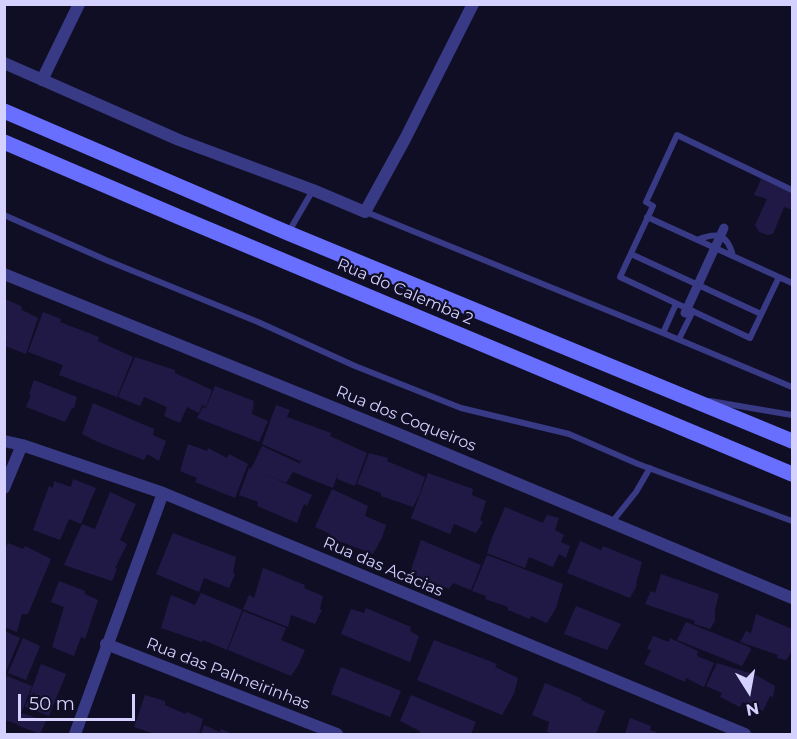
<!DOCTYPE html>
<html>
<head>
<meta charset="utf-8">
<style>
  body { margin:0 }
  #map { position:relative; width:797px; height:739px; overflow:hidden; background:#100e25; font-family:Montserrat,sans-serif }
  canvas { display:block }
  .frame { position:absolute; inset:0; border:6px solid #d4d1ff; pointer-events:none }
  .north { position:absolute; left:719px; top:661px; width:60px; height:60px; -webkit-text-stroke:4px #100e25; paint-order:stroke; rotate:169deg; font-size:16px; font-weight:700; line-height:24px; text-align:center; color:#d4d1ff }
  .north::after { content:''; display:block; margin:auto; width:21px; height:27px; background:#d4d1ff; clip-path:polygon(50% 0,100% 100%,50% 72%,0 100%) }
  .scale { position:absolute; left:18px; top:694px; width:117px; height:27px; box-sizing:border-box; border:3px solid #d4d1ff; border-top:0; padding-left:8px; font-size:18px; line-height:21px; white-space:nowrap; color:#d4d1ff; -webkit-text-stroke:4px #100e25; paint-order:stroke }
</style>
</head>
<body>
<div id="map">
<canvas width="797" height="739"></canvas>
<div class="frame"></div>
<div class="north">N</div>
<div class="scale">50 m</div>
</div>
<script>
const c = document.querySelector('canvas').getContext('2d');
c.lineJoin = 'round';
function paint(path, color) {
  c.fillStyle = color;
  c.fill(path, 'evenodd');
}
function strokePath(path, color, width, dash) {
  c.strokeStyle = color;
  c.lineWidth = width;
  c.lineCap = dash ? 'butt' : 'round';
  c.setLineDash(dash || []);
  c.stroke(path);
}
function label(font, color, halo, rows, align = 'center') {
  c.font = font + ' Montserrat,sans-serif';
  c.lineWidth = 4.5;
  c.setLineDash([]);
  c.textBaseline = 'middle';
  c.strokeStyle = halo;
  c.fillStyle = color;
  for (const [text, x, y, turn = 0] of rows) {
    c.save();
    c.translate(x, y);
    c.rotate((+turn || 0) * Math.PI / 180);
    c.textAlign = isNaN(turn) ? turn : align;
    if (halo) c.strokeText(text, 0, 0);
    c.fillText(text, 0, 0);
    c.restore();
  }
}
paint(new Path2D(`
  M761 179 792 193V210L784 207 773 234 768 235 759 232 755 225 767 199 754 195Z
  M5 299 21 306 22 310 38 318 26 354 5 346 7 342 5 341Z
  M43 312 61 319 60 322 99 337 98 341 133 357 117 397 59 375 63 365 28 352Z
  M135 357 175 370V373L212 390 206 407 202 405 199 413 187 407 180 423 164 416 167 407 144 397 140 406 118 397Z
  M34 380 77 397 74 408H72L65 422 26 407 31 395 29 394Z
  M215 386 254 401 252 414 268 421 259 442 197 418 203 407 206 408 204 413Z
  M93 403 154 429 153 435 166 441 159 461 147 454 144 460 98 442 82 434Z
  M276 405 290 410 287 417 331 433 330 436 367 453 355 486 337 479 339 471 333 488 293 472 286 483 262 473 312 495 307 506 304 504 297 523 257 506 258 502 239 495 249 468 251 469 262 446 299 463 297 466 303 459 300 461 262 444Z
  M188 444 207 451 208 448 227 458 229 454 248 464 235 498 195 482 197 478 180 471Z
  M369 453 388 458 387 461 425 477 419 495 413 507 381 496V493L357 484Z
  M428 473 473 489 472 495 486 501 480 520 483 522 476 533 454 524 450 534 411 518Z
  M73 479 96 488 81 524 69 519 60 540 33 530 49 486 53 488 54 481 71 487Z
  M332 489 368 506 365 516 386 525 382 538 373 554 328 537 330 534 315 527Z
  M110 492 136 504 120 540 127 544 115 568 117 569 112 581 64 565 82 524 95 529Z
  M505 507 543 523 547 515 559 518 555 530 564 535 561 542 570 546 566 558 559 554 553 567 529 557 525 568 487 553 491 540Z
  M173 533 236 557 233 572 235 574 229 588 204 578 199 592 156 574Z
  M421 540 481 565 471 590 453 583 449 589 410 573Z
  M580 541 601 550 603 546 642 562 636 584 637 585 630 598 567 573Z
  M8 543 23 549 25 546 51 559 28 614H22L17 632 4 627V551Z
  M487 555 563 584 556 608 547 623 531 616 530 619 508 610V607L485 599 486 596 472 591Z
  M263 568 305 585 304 588 323 596 320 609 322 610 315 624 291 615 288 627 243 609 249 595 254 598Z
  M661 574 719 594 715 610V621L710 629 694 624 695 621 645 604 651 591 655 593Z
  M59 581 85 591V594L98 600 85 639 81 637 74 656 52 647 64 607 51 602Z
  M201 593 242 610 227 650 203 640 202 642 161 628 171 595 195 605Z
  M576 606 621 624 607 650 564 634Z
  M366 608 411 627 410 631 419 636 410 662 341 634 351 609 364 613Z
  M243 611 286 628 281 640 305 650 299 664 291 676 228 650Z
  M756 614 792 629V651L786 660 777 658 778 655 740 642 746 631 751 633Z
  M686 622 749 647 751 650 742 666 677 640Z
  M5 631 20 638 5 674Z
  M653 636 669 642 670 638 698 651 697 656 714 663 704 687 686 678 685 682 644 664 651 650 647 649Z
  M23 638 40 646 26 680 8 673Z
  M434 640 497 664 495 667 518 678 514 694 502 715 417 680Z
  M717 663 756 675 775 686 773 697 770 696 763 711 743 702 740 707 720 697 722 693 706 686Z
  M41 664 66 674 49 716 25 707Z
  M341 667 401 691 390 717 331 694Z
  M7 676 32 686 17 724 4 720V682Z
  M545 683 581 698V700L605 711 596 734H554L547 732 549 722 532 715Z
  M145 695 165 701V705L185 714 187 712 203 719 199 734H155L134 727Z
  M411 695 476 722 471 734H419L420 731 400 721Z
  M22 713 46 721 40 734 17 725Z
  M630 718 651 726 650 730 660 734H625Z
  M204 725 220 732 221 729 233 734H201Z`), '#201946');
strokePath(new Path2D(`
  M366 212 663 333 792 387
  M4 215 106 260 258 322 355 366 461 408 569 434 638 464 792 521
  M647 217 792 283
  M288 233 313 190
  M697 240C717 232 727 233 733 256
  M631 254 761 314
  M779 277 750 338 620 277 653 206 646 202 677 135 792 190
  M663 333 676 304
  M679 339 693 311
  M710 401 792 415
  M612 522 636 492 650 468`), '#383a85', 6);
strokePath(new Path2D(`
  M685 313 724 228`), '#383a85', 9);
strokePath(new Path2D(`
  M4 63 179 140 313 190 365 212 405 139 473 4
  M42 80 79 4
  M4 274 394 432 792 598
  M4 441 22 445 163 493 745 734
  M4 488 22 445
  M106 644 337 734
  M75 734 163 493`), '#383a85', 12);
strokePath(new Path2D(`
  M4 111 288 233 792 441
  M4 142 179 217 792 474`), '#686fff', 15);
label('16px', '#d4d1ff', '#100e25', [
  ["Rua do Calemba 2",405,292,23],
  ["Rua dos Coqueiros",406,419,22],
  ["Rua das Acácias",383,567,23],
  ["Rua das Palmeirinhas",228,674,21]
]);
</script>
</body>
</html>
